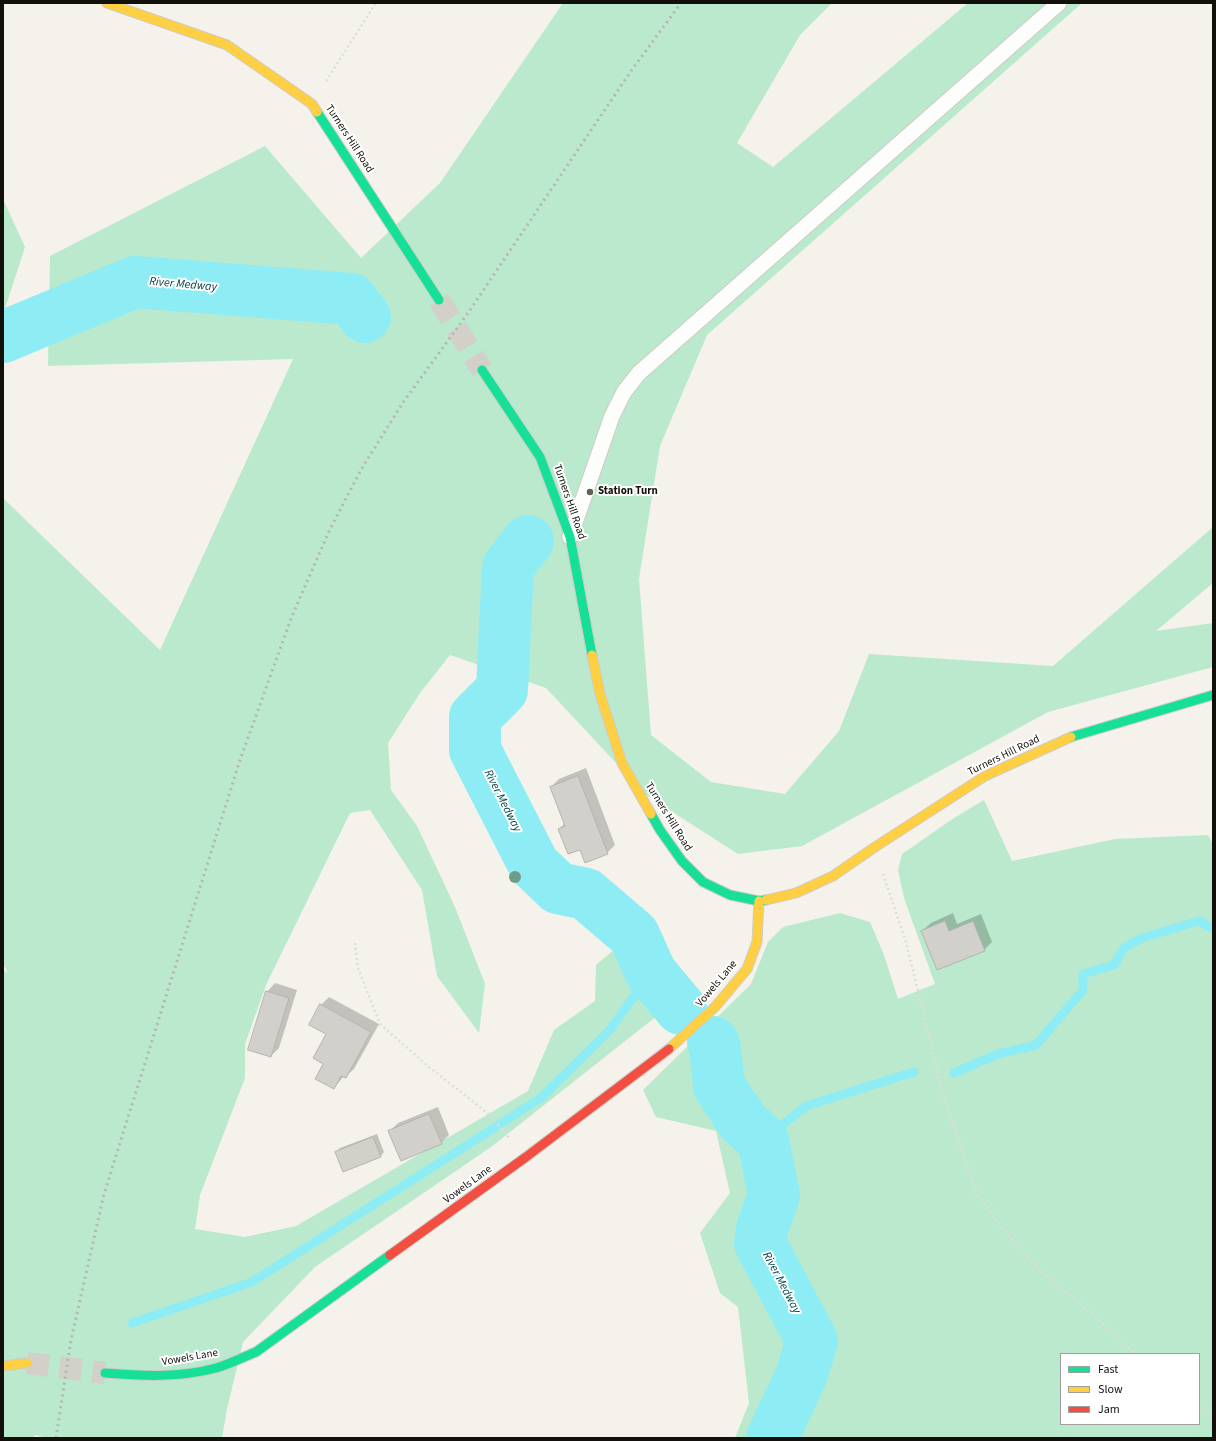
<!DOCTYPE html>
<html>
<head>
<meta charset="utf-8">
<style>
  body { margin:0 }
  #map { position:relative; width:1216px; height:1441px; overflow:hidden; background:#f4f2eb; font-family:"Source Sans 3",sans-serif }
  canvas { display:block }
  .frame { position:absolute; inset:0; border:4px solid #11100b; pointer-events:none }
  .legend { position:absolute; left:1060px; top:1353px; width:140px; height:72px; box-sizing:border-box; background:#fff; border:1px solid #a09f9d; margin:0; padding:5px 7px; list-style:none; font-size:12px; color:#11100b }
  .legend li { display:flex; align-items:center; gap:8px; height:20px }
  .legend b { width:20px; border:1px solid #a09f9d }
</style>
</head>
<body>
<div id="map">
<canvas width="1216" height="1441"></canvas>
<div class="frame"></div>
<ul class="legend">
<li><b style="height:5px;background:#16e098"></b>Fast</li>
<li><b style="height:5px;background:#ffcf43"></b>Slow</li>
<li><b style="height:5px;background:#f24e42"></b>Jam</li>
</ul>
</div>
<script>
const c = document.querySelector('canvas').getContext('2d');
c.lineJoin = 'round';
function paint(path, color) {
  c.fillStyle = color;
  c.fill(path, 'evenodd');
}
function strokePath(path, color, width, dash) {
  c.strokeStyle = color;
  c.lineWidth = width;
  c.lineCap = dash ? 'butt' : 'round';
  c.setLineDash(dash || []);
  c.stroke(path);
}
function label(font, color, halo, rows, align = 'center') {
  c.font = font + ' "Source Sans 3",sans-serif';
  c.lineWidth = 4;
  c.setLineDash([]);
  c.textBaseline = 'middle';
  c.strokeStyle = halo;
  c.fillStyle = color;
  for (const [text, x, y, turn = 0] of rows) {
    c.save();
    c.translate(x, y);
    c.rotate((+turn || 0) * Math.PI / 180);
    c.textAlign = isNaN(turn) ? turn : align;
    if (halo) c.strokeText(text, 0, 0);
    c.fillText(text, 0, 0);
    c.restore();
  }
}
paint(new Path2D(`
  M563 3H832L800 35 737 143 773 167 968 3H1082L707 335 660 446 639 579 651 735 711 782 785 794 839 731 869 654 1053 666 1213 527V583L1156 631 1213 623V667L1048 712 802 846 738 854 646 795 546 688 450 655 420 693 388 743 391 790 417 826 455 907 485 984 479 1033 437 976 422 890 370 810 350 813 266 985 245 1044V1078L200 1195 195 1229 245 1237 296 1226 528 1091 554 1030 595 1001 596 965 630 936 665 996 667 1008 491 1147 315 1267 243 1342 227 1409 222 1438H47L35 1435 33 1438H3V970L8 973 3 963V588L4 585 3 577V498L160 650 293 359 48 366 50 256 265 146 361 258 440 183Z
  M3 199 25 247 3 315Z
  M984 800 1012 861 1115 839 1208 835 1213 845V1438H735L749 1403 738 1307 720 1293 700 1233 730 1193 716 1131 656 1117 643 1090 751 984 768 942 783 927 840 913 870 922 884 955 898 999 935 984 904 898 898 870 902 854 954 818ZM1061 1354H1199V1424H1061Z`), '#bae9ce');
paint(new Path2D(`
  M586 768 615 845 607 853 581 849 559 829 565 823 551 787 559 779Z
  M953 913 957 924 981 914 992 942 984 950 922 931 931 923Z
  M275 983 297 990 279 1048 271 1056 267 992Z
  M329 997 379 1024 354 1069 345 1077 344 1076 334 1088 325 1063 327 1033 321 1005Z
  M438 1107 449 1135 441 1143 390 1131 398 1123Z
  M377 1134 384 1152 381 1156 336 1152 340 1148Z`), '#0003');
strokePath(new Path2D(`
  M954 1073 998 1054 1036 1045 1083 990V974L1114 965 1124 948 1142 938 1199 921 1213 929
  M763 1140 806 1106 914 1072
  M132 1323 252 1282 541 1098 609 1031 651 973`), '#8eedf4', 9);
strokePath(new Path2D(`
  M3 337 135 282 351 299 365 317
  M528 541 508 567 502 690 475 717V750L534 865 558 888 586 894 634 935 651 973 681 1009
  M713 1042 715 1048 719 1086 743 1122 763 1140 774 1195 762 1229 760 1243 812 1341 801 1376 772 1438`), '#8eedf4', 52);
const building = new Path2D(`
  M578 776 608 854 585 863 580 850 568 854 558 829 565 826 550 787Z
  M945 921 949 931 973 921 985 951 937 970 921 931Z
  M266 991 289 998 271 1057 248 1050Z
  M320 1004 371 1032 346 1078 341 1076 334 1089 315 1079 323 1064 313 1058 326 1034 309 1025Z
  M429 1114 442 1144 401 1161 388 1131Z
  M373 1137 381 1157 343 1172 335 1152Z`);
paint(building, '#d1d0ca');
strokePath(building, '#b4b3ad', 1);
strokePath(new Path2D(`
  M439 300 482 370
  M27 1363 105 1373`), '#d2d0c9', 22, [22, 11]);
const lane = new Path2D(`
  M570 537 612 416 624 392 639 373 1059 3`);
const fast = new Path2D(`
  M317 112 439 300
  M482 370 540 457 570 537 592 655
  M1071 737 1213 695
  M651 814 660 830 682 861 703 882 730 895 759 901 766 900
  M105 1373C142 1376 179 1378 216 1368 230 1364 243 1357 256 1352L390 1255`);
const slow = new Path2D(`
  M107 3 227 45 312 104 317 112
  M592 655 600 694 622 763 651 814
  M766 900 796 893 833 876 875 847 985 776 1071 737
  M669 1049 715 1007 747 969 757 942 759 901
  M3 1366 27 1363`);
const jam = new Path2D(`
  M390 1255 526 1157 669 1049`);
strokePath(lane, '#ceccc7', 17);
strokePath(fast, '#ceccc7', 11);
strokePath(slow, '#ceccc7', 11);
strokePath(jam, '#ceccc7', 11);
strokePath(new Path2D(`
  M326 81 376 3
  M883 874 906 942 944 1098 975 1190 1002 1228 1038 1268 1089 1311 1135 1354
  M355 943 358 968 380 1024 429 1067 490 1115 509 1138
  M1199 1408 1213 1417`), '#dddddb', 2.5, [2, 3]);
strokePath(lane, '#fdfdfc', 15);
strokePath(fast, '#16e098', 9);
strokePath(slow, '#ffcf43', 9);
strokePath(jam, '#f24e42', 9);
strokePath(new Path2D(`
  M56 1438 71 1340 104 1194 240 760 292 616 330 529 362 468 402 404 468 313 631 71 681 3`), '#b5b5b3', 3, [2, 4]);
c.fillStyle = '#6e9c88';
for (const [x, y] of [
  [515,877]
]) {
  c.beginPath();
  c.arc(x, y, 6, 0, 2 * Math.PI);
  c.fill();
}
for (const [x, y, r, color] of [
  [590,492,4,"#605f59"]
]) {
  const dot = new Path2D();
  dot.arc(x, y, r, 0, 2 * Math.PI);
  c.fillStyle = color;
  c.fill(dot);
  strokePath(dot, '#fff', 1.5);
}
label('11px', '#11100b', '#fff', [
  ["Turners Hill Road",349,139,57],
  ["Turners Hill Road",569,502,71],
  ["Turners Hill Road",1004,756,-26],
  ["Turners Hill Road",668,817,58],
  ["Vowels Lane",717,984,-50],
  ["Vowels Lane",468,1185,-36],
  ["Vowels Lane",190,1358,-10]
]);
label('bold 11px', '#11100b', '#fff', [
  ["Station Turn",598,492]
], 'left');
label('italic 12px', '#014449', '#fff', [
  ["River Medway",183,285,5],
  ["River Medway",502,801,63],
  ["River Medway",781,1283,62]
]);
</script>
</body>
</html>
